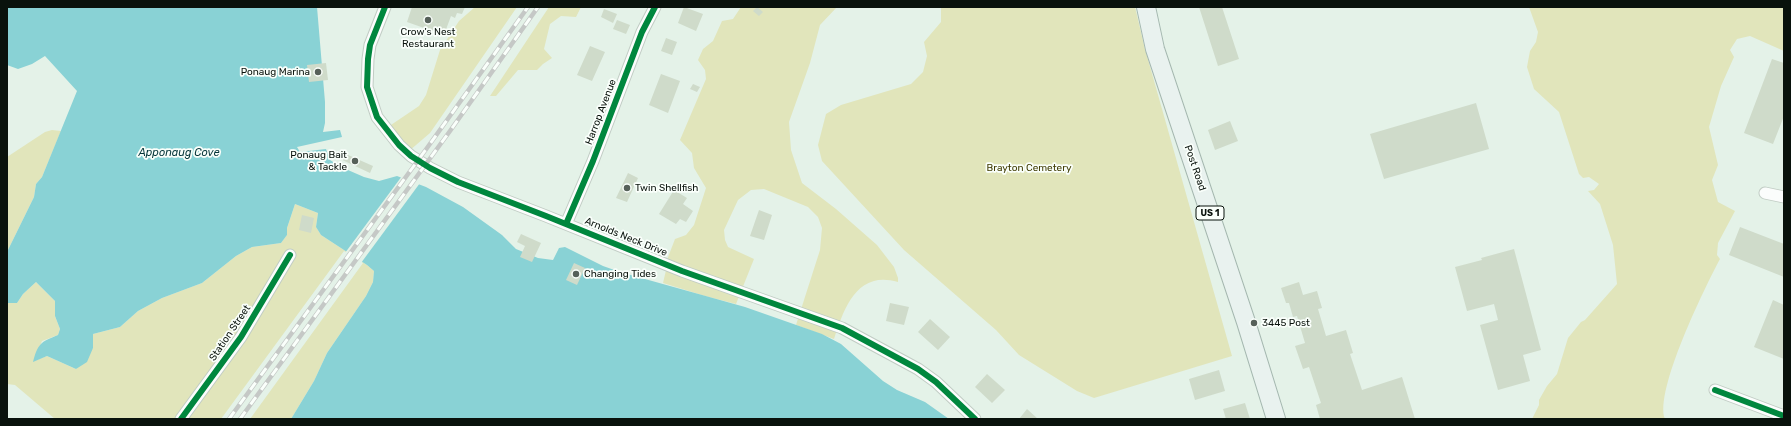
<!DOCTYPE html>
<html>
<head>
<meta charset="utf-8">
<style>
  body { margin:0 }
  #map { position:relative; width:1791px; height:426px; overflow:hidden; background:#e4f2e8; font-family:Rubik,sans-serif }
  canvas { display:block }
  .frame { position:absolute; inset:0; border:8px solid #09120c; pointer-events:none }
</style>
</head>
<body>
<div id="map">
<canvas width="1791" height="426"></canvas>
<div class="frame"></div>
</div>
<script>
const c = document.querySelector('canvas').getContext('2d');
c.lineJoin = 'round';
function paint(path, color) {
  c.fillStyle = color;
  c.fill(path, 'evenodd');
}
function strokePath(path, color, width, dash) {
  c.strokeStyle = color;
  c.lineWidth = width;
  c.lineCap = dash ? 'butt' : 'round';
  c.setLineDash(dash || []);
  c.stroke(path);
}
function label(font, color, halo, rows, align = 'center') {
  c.font = font + ' Rubik,sans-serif';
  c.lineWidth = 3.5;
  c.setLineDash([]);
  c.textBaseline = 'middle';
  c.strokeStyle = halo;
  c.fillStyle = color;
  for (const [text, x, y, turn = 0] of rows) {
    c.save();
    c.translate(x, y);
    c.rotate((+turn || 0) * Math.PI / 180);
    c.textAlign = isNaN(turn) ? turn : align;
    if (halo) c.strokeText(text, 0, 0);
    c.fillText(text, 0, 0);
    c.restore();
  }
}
paint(new Path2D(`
  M475 7H517L430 133 409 151 385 129 419 106 426 95 440 50 459 21Z
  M549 7H581L576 17 561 16 550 24 544 49 552 58 543 64 537 70H518L496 96H490Z
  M741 7H837L820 25 810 63 789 122 791 150 802 183 836 209 877 245 894 267 898 278V282C857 270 844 308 834 339L796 325 820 250 822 228 818 217 808 207 764 189 751 190 738 200 724 230 725 240 728 247 754 259 736 304 705 296 663 283 667 266 665 265 675 239 686 235 694 225 706 188 694 168 692 153 680 140 706 79 705 70 698 60 703 49 713 41 722 21 733 19Z
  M941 7H1135L1145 49 1232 356 1094 398 1077 391 1019 355 996 330 904 250 822 161 818 145 826 114 841 105 911 84 923 72 927 56 924 42 941 22Z
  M1529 7H1784V51L1750 36 1737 39 1730 50 1734 57 1721 86 1709 127 1718 165 1712 180 1718 202 1735 211 1718 243 1717 255 1720 259C1705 287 1654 391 1665 419H1532L1539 405V400L1547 386 1557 374 1568 338 1581 322 1585 320 1617 284 1613 245 1600 204 1588 191 1594 190 1599 184 1589 177 1583 178 1579 174 1559 112 1534 89 1527 67 1530 51 1536 42 1538 32Z
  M52 130 61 131 42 177 36 184 34 197 7 252V157L45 132Z
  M295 204 318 213 316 227 321 235 367 265 374 271 373 282 366 296 327 353 314 381 291 419H250L363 263 344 251 221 419H55L15 385 7 384V303H17L23 294 36 282 55 301V316L60 329 58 335 42 341 34 361 47 356 76 369 93 348V334L120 327 138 311 162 298 202 283 236 256 252 247 281 243 287 235V228Z`), '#e1e5bb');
paint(new Path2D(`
  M7 7H317L325 102V123L323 132 340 130 342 137 297 147 300 152 326 149 330 160 341 167 364 177 379 181 397 176 426 187 463 207 502 235 516 249 538 258 553 260 559 248 565 247 603 266 620 272 745 307 822 334 841 344 883 381 897 390 925 402 949 419H291L314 381 327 353 366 296 373 282 374 271 367 265 321 235 316 227 318 213 295 204 287 228V235L281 243 252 247 236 256 202 283 162 298 138 311 120 327 93 334V348L87 362 76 369 47 356 33 362C38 343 41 342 58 335L60 329 55 316V301L36 282 23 294 17 303H7V252L34 197 36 184 42 177 77 91 45 56 32 64 18 69 7 65Z`), '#89d2d5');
paint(new Path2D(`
  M402 176 420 183 361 263 345 253Z`), '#e4f2e8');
paint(new Path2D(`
  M412 7H465L462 14 457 13 455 18 451 16 444 35 407 22Z
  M684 7 703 14 696 31 678 23Z
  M757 7 763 12 759 16 753 11Z
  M1199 7H1222L1239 59 1218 66Z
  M604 9 617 14 613 23 601 17Z
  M617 20 630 25 626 34 613 29Z
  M666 38 677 42 672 55 661 51Z
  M590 46 605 52 592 81 577 75Z
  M1772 59 1784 63V116L1773 144 1744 133Z
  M326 63 328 80 309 82 307 65Z
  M661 74 680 81 668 113 649 105Z
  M693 84 700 87 697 92 690 89Z
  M1476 103 1489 149 1384 179 1370 134Z
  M1230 121 1238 141 1215 150 1208 130Z
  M339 151 373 166 370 173 336 157Z
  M628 173 638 178 627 202 616 198Z
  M674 190 687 198 683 204 693 211 686 222 680 219 676 224 659 214Z
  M759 210 772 215 764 240 750 236Z
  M302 215 314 218 311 233 299 230Z
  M1740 227 1784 244V277L1729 255Z
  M521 234 541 243 532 262 520 257 525 246 517 242Z
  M1514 249 1541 350 1523 355 1530 381 1498 390 1480 325 1498 320 1494 304 1467 311 1455 267 1482 260 1481 258Z
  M574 263 585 268 577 285 566 280Z
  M1299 282 1303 295 1317 291 1322 308 1318 309 1326 336 1346 330 1353 353 1350 354 1362 390 1402 377 1415 419H1320L1316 405 1321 403 1309 367 1303 369 1295 346 1305 343 1297 316 1293 317 1289 303H1286L1281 288Z
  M1773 300 1784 305V359L1754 347Z
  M890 303 909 307 904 325 886 321Z
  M930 319 950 337 938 350 918 332Z
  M1219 370 1225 391 1195 400 1189 379Z
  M987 374 1005 390 992 403 975 387Z
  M1245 403 1250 419H1226L1223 409Z
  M1027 409 1038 419H1019Z`), '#cfdbca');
const street = new Path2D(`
  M385 7 370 45 368 59 367 87 377 117 399 145 411 156 430 168 458 182 546 216 682 271 842 328 918 369 936 382 975 419
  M1765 193 1784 197
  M566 224 593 161 642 32 655 7
  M1715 390 1784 416
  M181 419 241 337 290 255`);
const primary = new Path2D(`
  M1146 7 1155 49 1246 322 1276 419`);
strokePath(street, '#c1ccc4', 13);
strokePath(primary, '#a5b8b0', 20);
strokePath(street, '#fbfdfc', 11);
strokePath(primary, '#e9f2ef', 18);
const rail = new Path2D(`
  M229 419 427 148 528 7
  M240 419 450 131 538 7`);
strokePath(rail, '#c5c8c6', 4.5);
strokePath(rail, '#fafffb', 3, [9]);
strokePath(new Path2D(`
  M385 7 370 45 368 59 367 87 377 117 399 145 411 156 430 168 458 182 546 216 682 271 842 328 918 369 936 382 975 419
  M566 224 593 161 642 32 655 7
  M1715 390 1784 416
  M181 419 241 337 290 255`), '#00873e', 6);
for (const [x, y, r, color] of [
  [428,20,4,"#566059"],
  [318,72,4,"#566059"],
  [355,161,4,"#566059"],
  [627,188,4,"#566059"],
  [576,274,4,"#566059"],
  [1254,323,4,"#566059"]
]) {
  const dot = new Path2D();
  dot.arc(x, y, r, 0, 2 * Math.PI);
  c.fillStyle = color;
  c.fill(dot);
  strokePath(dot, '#fafffb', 1.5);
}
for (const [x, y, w] of [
  [1210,213,28]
]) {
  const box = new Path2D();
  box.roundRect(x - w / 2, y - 7, w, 14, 3);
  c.fillStyle = '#fafffb';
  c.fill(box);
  strokePath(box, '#09120c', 1);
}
label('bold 9px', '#09120c', null, [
  ["US 1",1210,213]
]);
label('10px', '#09120c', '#fafffb', [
  ["Crow's Nest",428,32,"center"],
  ["Restaurant",428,44,"center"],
  ["Ponaug Marina",310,72,"right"],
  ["Ponaug Bait",347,155,"right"],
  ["& Tackle",347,167,"right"],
  ["Twin Shellfish",635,188],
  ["Changing Tides",584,274],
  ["3445 Post",1262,323]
], 'left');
label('10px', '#09120c', '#fafffb', [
  ["Harrop Avenue",601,112,-69],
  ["Post Road",1195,168,71],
  ["Arnolds Neck Drive",626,237,22],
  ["Station Street",230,333,-56]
]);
label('10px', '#3e3a00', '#fafffb', [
  ["Brayton Cemetery",1029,168]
]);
label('italic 11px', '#043539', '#fafffb', [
  ["Apponaug Cove",179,153]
]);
</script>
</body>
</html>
